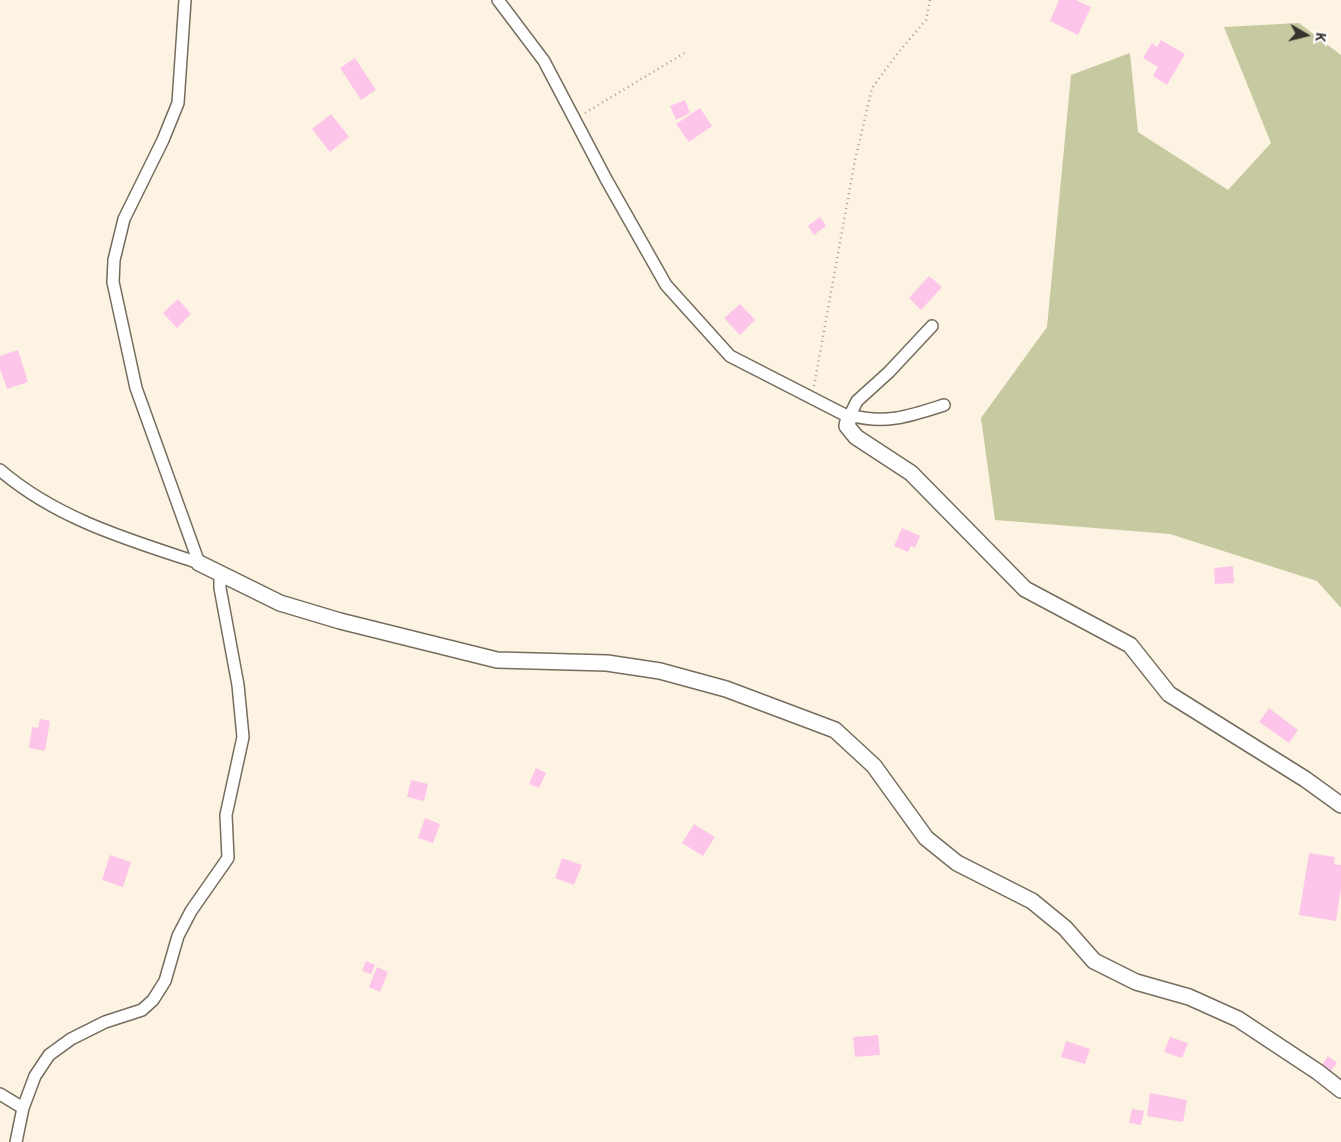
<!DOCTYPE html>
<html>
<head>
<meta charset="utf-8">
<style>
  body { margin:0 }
  #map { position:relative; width:1341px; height:1142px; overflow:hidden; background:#fdf3e2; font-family:"Noto Sans",sans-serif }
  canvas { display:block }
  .north { position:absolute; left:1281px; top:10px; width:50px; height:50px; -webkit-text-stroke:4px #fff; paint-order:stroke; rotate:98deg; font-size:14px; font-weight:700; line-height:20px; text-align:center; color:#36322c }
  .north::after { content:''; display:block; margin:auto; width:18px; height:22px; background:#36322c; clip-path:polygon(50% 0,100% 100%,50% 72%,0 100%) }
</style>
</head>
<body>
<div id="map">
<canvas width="1341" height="1142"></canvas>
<div class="north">K</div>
</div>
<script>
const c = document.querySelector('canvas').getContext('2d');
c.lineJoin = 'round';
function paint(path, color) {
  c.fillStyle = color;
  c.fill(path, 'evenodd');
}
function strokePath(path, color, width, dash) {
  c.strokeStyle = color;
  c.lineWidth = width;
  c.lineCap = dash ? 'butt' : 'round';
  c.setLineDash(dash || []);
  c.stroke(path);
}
paint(new Path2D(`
  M1299 23 1341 55V608L1317 581 1170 534 995 520 981 418 1047 327 1071 75 1130 53 1138 132 1228 190 1271 143 1224 27Z`), '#c7c9a0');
paint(new Path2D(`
  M1059 0H1076L1091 7 1078 35 1050 21Z
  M1161 40 1185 54 1167 85 1153 76 1158 67 1143 58 1152 43 1157 47Z
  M355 58 376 90 361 100 340 68Z
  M685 100 690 113 676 120 670 106Z
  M700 108 712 126 689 142 676 124Z
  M331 114 349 137 330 152 312 129Z
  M820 217 826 226 814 235 808 226Z
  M929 276 942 287 921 310 909 298Z
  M178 299 191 314 177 328 163 313Z
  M740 304 755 320 740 335 724 318Z
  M18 350 28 382 7 389 0 369V356Z
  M902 528 920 536 915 548 911 546 908 552 894 546Z
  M1233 566 1234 583 1215 584 1214 568Z
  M1269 708 1298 730 1289 743 1259 722Z
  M40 719 50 721 45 751 29 748 32 727 38 728Z
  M536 768 546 773 539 788 529 784Z
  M411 780 428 784 424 801 407 797Z
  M425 818 440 824 433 843 418 838Z
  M694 824 715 837 703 856 682 843Z
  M1309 853 1335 857 1334 864 1341 865V888L1336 921 1299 915Z
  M110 855 131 862 123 887 102 880Z
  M562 858 582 865 574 885 555 878Z
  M366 961 375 965 371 974 362 971Z
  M377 967 388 972 380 992 369 987Z
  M878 1035 880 1055 855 1057 853 1037Z
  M1170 1037 1188 1043 1182 1058 1164 1052Z
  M1066 1041 1090 1049 1085 1064 1061 1057Z
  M1328 1056 1337 1063 1329 1074 1320 1068Z
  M1150 1093 1187 1100 1183 1122 1147 1116Z
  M1132 1109 1144 1111 1141 1125 1129 1123Z`), '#fec5eb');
const minor = new Path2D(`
  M185 0 178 103 163 140 124 219 114 260 113 282 136 388 199 563
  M498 0 544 61 606 179 666 285 730 356 849 417 857 401 889 372 932 326
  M850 415C885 425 910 416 944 405
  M0 470C57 519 129 540 199 563
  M0 1094 23 1108
  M16 1142 23 1108 35 1076 49 1055 71 1039 105 1022 142 1010 153 1000 165 981 178 936 191 911 228 858 226 815 243 737 238 685 220 588V572`);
const tertiary = new Path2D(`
  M849 417 847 426 856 437 911 473 1025 589 1130 645 1169 694 1305 779 1341 805
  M199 563 280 603 340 621 497 660 607 663 660 671 726 689 835 730 874 766 926 838 957 863 1032 901 1065 928 1094 961 1136 982 1189 997 1238 1019 1318 1072 1341 1090`);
strokePath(minor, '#756d5e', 14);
strokePath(tertiary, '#756d5e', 18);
strokePath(new Path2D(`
  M585 113 686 52
  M814 386 855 160 872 88 897 54 926 20 930 0`), '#a59e91', 2.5, [1, 4]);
strokePath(minor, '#fff', 11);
strokePath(tertiary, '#fff', 15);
</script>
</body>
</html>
